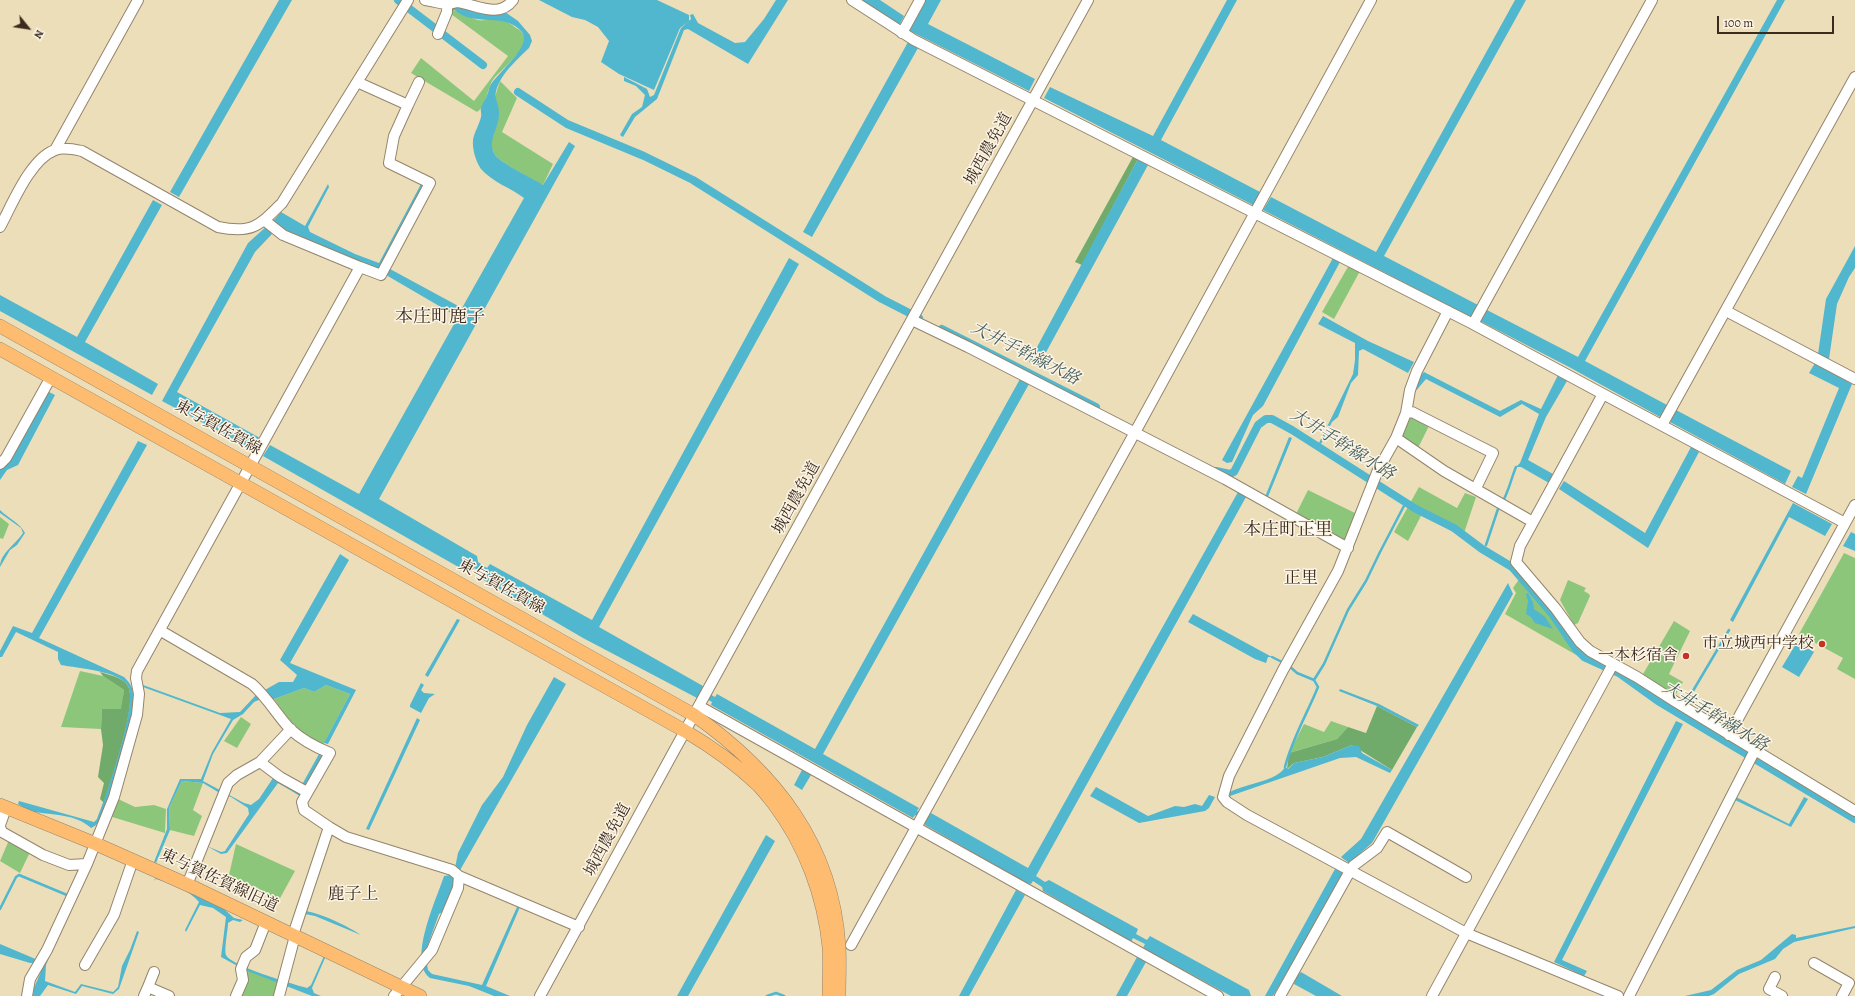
<!DOCTYPE html>
<html>
<head>
<meta charset="utf-8">
<style>
  body { margin:0 }
  #map { position:relative; width:1855px; height:996px; overflow:hidden; background:#eddeba; font-family:Alegreya,serif }
  canvas { display:block }
  .north { position:absolute; left:8px; top:8px; width:40px; height:40px; -webkit-text-stroke:3px #fcf5e5; paint-order:stroke; rotate:120deg; font-size:11px; font-weight:700; line-height:16px; text-align:center; color:#3b2a1e }
  .north::after { content:''; display:block; margin:auto; width:14px; height:18px; background:#3b2a1e; clip-path:polygon(50% 0,100% 100%,50% 72%,0 100%) }
  .scale { position:absolute; left:1717px; top:16px; width:117px; height:18px; box-sizing:border-box; border:2px solid #3b2a1e; border-top:0; padding-left:5px; font-size:12px; line-height:14px; white-space:nowrap; color:#3b2a1e; -webkit-text-stroke:3px #fcf5e5; paint-order:stroke }
</style>
</head>
<body>
<div id="map">
<canvas width="1855" height="996"></canvas>
<div class="north">N</div>
<div class="scale">100 m</div>
</div>
<script>
const c = document.querySelector('canvas').getContext('2d');
c.lineJoin = 'round';
function paint(path, color) {
  c.fillStyle = color;
  c.fill(path, 'evenodd');
}
function strokePath(path, color, width, dash) {
  c.strokeStyle = color;
  c.lineWidth = width;
  c.lineCap = dash ? 'butt' : 'round';
  c.setLineDash(dash || []);
  c.stroke(path);
}
function label(font, color, halo, rows, align = 'center') {
  c.font = font + ' Alegreya,"Noto Serif JP",serif';
  c.lineWidth = 3;
  c.setLineDash([]);
  c.textBaseline = 'middle';
  c.strokeStyle = halo;
  c.fillStyle = color;
  for (const [text, x, y, turn = 0] of rows) {
    c.save();
    c.translate(x, y);
    c.rotate((+turn || 0) * Math.PI / 180);
    c.textAlign = isNaN(turn) ? turn : align;
    if (halo) c.strokeText(text, 0, 0);
    c.fillText(text, 0, 0);
    c.restore();
  }
}
paint(new Path2D(`
  M452 10C461 10 469 18 478 20 485 21 492 19 499 20 506 20 511 24 516 28 520 30 525 34 525 39 526 49 502 70 495 77 486 87 488 105 477 112L411 73 421 58 474 101 508 56 451 14Z
  M500 81 517 98 502 132 553 164 543 185C532 179 505 165 497 157 491 151 489 140 494 134L495 97Z
  M1349 265 1360 271 1334 319 1322 312Z
  M1414 416 1430 424 1418 448 1403 439 1401 435 1409 417Z
  M1419 487 1457 508 1465 493 1476 497 1464 533 1455 526 1424 510 1408 541 1394 532Z
  M1308 490 1357 514 1346 545 1295 516Z
  M0 517 9 524 3 539 0 538Z
  M1844 553 1855 558V679L1837 669 1843 658 1799 634Z
  M1520 578 1553 619 1578 656 1505 614 1516 593 1513 588Z
  M1568 580 1586 588 1584 591 1589 594 1590 596 1578 623 1574 625 1560 600Z
  M1674 621 1690 631 1669 674 1683 682 1675 696 1643 674Z
  M80 671 103 676 124 690 122 709H102L101 729 61 727Z
  M326 685 350 694 322 747 294 728 274 699 304 688 314 692Z
  M241 717 251 724 237 748 224 741Z
  M1331 721 1348 727 1337 739 1289 753 1304 724 1324 732Z
  M182 781 203 783 193 810 202 816 194 836 170 830 169 808Z
  M116 798 135 807 154 805 166 809 165 833 109 816Z
  M9 840 30 852 20 873 0 861Z
  M236 844 295 871 279 900 229 875Z
  M245 969 281 981 275 996H239Z`), '#8cc67b');
paint(new Path2D(`
  M1134 155 1138 159 1082 265 1075 262Z
  M100 672C109 675 123 677 128 686 138 703 111 781 104 803L100 799 104 783 98 777 103 745 101 729 102 709H121L124 690 103 676Z
  M1377 706 1417 727 1392 770 1352 745 1323 757 1294 763 1287 769 1289 753 1337 739 1348 727 1366 733Z`), '#71ab6b');
paint(new Path2D(`
  M279 0H292L179 197 170 192Z
  M445 0 477 13 505 12 518 21 530 35 532 41 529 48C519 58 505 70 499 83 492 98 498 99 499 112 500 128 485 142 496 156 504 165 532 178 543 185L569 142 575 146 379 499 477 556 478 562 487 568 490 564 592 620 789 258 799 264 599 627 703 686 702 690 715 697 717 694 815 749 1020 379 1029 384 823 754 919 808 917 811 928 817 931 813 1028 868 1238 492 1246 497 1036 876 1045 882 1049 880 1138 929 1136 934 1147 940 1150 936 1249 990 1251 996H1231L1143 948 1145 944 1133 938 1131 942 1043 891 1042 887 1033 881 1031 884 1026 883 925 825V821L915 815 913 818 711 705 712 702 699 695 697 698 583 638 482 579 484 573 474 568 469 573 263 456 270 445 359 494 458 317 386 275 390 269 462 308 524 198C511 188 492 182 481 169 476 162 472 149 473 140 474 133 479 125 481 117 482 114 480 111 481 108 482 104 486 99 487 95 489 92 488 89 490 86 496 74 533 46 522 32 504 11 474 28 455 10H452Z
  M539 0H657L689 15V21L680 28 654 90 619 74 601 62 609 41 598 27 585 20 572 17Z
  M776 0H788L748 64 688 29 684 30 657 99 635 117 623 137 620 135 632 114 642 107 645 95 636 86 624 81V77L647 89 650 97 654 95 681 28 691 19 690 15 693 14 698 23 735 43 745 42 764 19Z
  M862 0H880L904 16 899 26Z
  M925 0H941L928 24 1035 79 1029 91 908 30Z
  M1227 0H1237L1161 140 1260 192 1253 205 1044 98 1050 87 1153 136Z
  M1515 0H1526L1384 256 1478 305 1471 317 1263 210 1271 197 1376 252Z
  M1777 0H1785L1585 361 1667 405 1660 417 1569 367 1480 321 1487 310 1578 357Z
  M908 42 918 48 812 237 803 232Z
  M1138 159 1148 165 1038 367 1029 362Z
  M328 184 329 187 308 227 310 232 355 254 379 263 421 184 424 185 379 270 281 228 273 221 281 212 305 226Z
  M153 200 162 205 85 342 158 384 152 395 0 311V295L77 337Z
  M267 226 272 234 255 252 177 392 260 438 254 450 162 401 248 243Z
  M1855 246V268L1849 277 1837 304 1829 359 1818 354 1826 299Z
  M1333 258 1340 262 1263 406 1253 415 1232 462 1227 463 1222 460Z
  M1323 316 1368 341 1414 362 1408 373 1363 349 1359 351 1358 375 1351 383 1338 417 1332 422 1321 444 1319 443 1353 374 1355 360V343L1318 324Z
  M1815 363 1852 384 1806 494 1792 487 1798 476 1802 478 1839 388 1809 373Z
  M1424 372 1500 411 1521 400 1541 409 1558 375 1567 381 1546 417 1528 460 1553 474 1549 483 1521 467H1516L1520 463 1539 414 1522 404 1500 417 1426 379 1414 393 1419 377Z
  M47 391 55 395 18 465 7 470 0 480V468Z
  M1676 410 1791 471 1785 484 1670 422Z
  M1289 437 1292 438 1267 499 1265 497Z
  M138 441 147 445 39 638 124 677C130 683 133 687 133 696 135 714 109 813 96 825 95 826 93 827 91 828 76 814 53 815 35 812 29 811 23 807 18 804L19 801 94 822 97 819C106 797 138 705 128 686 120 671 77 668 61 665L58 659V652L16 632 2 657H0V651L13 626 32 633Z
  M1691 447 1699 452 1648 548 1559 489 1564 481 1645 533Z
  M1793 503 1832 524 1825 536 1789 517 1733 622 1730 620Z
  M0 510C8 518 20 523 25 533L17 545 10 550 0 567C0 553 16 544 23 533L21 528 0 513Z
  M1851 532 1855 534V551L1843 546Z
  M340 554 349 560 290 663 356 690 328 744 324 743 350 694 326 685 314 692 304 688 274 699H261L254 702 243 714 233 720 213 754 203 781 244 803 251 805 259 799 275 775 299 790 319 754 322 756 300 796 278 783 227 853 221 854 207 846 221 852 225 851 249 814 248 808 231 797 218 792 203 783 182 781 169 808 170 830 156 863 154 862 167 829V809L180 779H201L212 752 231 719 143 687V685L220 713 240 712 256 695 279 682H293L297 675 280 660Z
  M1508 583 1513 594 1372 843 1349 863 1341 857 1361 839Z
  M1528 593 1533 602 1534 609 1545 617 1553 629 1535 623 1531 617 1526 614 1528 601 1526 594Z
  M1193 614 1272 657H1268L1266 663 1255 659 1188 622Z
  M457 619 460 620 428 677 425 675Z
  M1797 642 1814 652 1799 677 1782 667Z
  M554 677 566 684 459 872 444 911 439 914 425 953 428 970 432 974 482 985 517 907H520L486 986 510 996H494L469 986 430 978C407 961 437 898 444 876L450 875 455 868 458 853 482 805 503 777 527 725Z
  M421 683 424 685 421 690 424 693 435 694 429 698 421 713 410 707V705Z
  M1340 689 1379 704 1419 725 1417 727 1377 706 1339 691Z
  M417 718 420 720 369 830 366 829Z
  M1676 721 1683 724 1562 960 1587 971 1584 976 1554 962Z
  M1352 745 1359 746 1362 753 1392 770 1390 773 1356 757 1340 758 1230 796V792C1244 784 1278 781 1285 767L1288 769 1294 763 1323 757Z
  M802 770 811 775 802 790 794 785Z
  M1096 787 1148 816 1175 806 1184 807 1195 804 1202 806 1209 795 1215 797 1209 808 1205 811 1139 823 1090 796Z
  M1736 797 1789 824 1804 797 1808 799 1791 827 1735 800Z
  M766 835 775 841 688 996H677Z
  M1335 869 1343 873 1289 970 1298 975 1301 972 1342 996H1316L1294 984 1295 979 1286 974 1273 996H1265Z
  M157 877 224 909 234 918 243 920 240 922 233 920 228 923C228 930 224 949 226 955 231 966 293 984 307 988L311 985 324 956 325 958 312 988 314 993 321 996H312L245 970 221 957 226 917 213 908 200 905 186 932 185 930 199 902C190 891 171 883 156 879L153 881Z
  M1016 890 1025 895 969 996H959Z
  M306 911C322 914 348 926 361 935L315 916 305 914Z
  M1855 926V928L1794 942 1783 949 1775 959 1739 974 1714 994 1709 996H1685L1711 990 1737 970 1761 960 1792 934 1796 935V938Z
  M137 931 139 932 119 989 113 994 82 986 76 994 48 985 40 996H33L34 988 43 967 36 963H30L0 954V944L45 963 50 955 46 965 45 981 75 992 81 984 113 992 118 987 122 966 130 950Z
  M1137 957 1146 962 1127 996H1116Z`), '#50b7ce');
strokePath(new Path2D(`
  M1504 499C1510 487 1511 479 1516 467
  M1486 545 1499 506
  M1272 657 1284 663
  M1288 665 1297 673 1314 680
  M1687 701 1729 630
  M1285 767C1292 739 1307 714 1318 687L1314 680 1324 664 1348 610 1366 581 1380 552 1406 502
  M0 909 16 877 19 875 67 895
  M767 996 776 993 784 996`), '#50b7ce', 2.5);
strokePath(new Path2D(`
  M398 0 483 65
  M518 92 567 124 644 156 693 180 882 299 919 318
  M942 329 1096 407
  M1216 471 1230 474 1234 472 1258 425 1266 419H1272L1292 430 1416 509 1454 528 1482 549 1512 567 1553 615 1576 649 1584 657 1619 673 1658 701 1855 819`), '#50b7ce', 8);
const minor = new Path2D(`
  M425 0C432 1 439 3 446 4 450 5 454 2 458 2 477 5 499 19 513 0
  M852 0 914 40 1473 324 1603 394
  M902 33 920 0
  M438 34 447 12V5
  M357 82 408 105 394 136 389 163 430 183 381 275 360 267
  M408 105 419 82
  M55 150 138 0
  M0 227C12 205 30 159 55 150 63 147 73 149 82 151L218 227C252 234 259 226 282 203L408 0
  M1448 311 1417 371 1410 390 1406 413 1396 438 1378 470 1338 571 1283 670 1229 776 1223 797 1227 802 1247 815 1466 933 1618 996
  M1726 311 1855 379
  M912 320 968 347 1225 479 1348 548
  M1473 324 1652 0
  M1406 413 1412 412 1493 453 1476 488
  M1662 425 1855 77
  M1396 438 1444 471 1533 522
  M0 464 6 458 51 377
  M1845 523 1603 394 1520 546 1516 562 1556 609 1580 642 1590 651 1637 677 1676 702 1855 811
  M161 631 252 684C267 697 277 715 290 729 302 740 315 747 330 753L302 802 304 810 329 827 293 935
  M699 706 1218 996
  M1729 735 1855 505
  M260 762 280 777 307 792
  M0 825 6 808
  M0 827 2 832 43 855 69 865 87 864
  M329 827 346 837 452 870 459 876 579 927
  M187 885 228 783 237 775 260 762 291 729
  M851 945 1139 425 1371 0
  M1814 963 1849 983 1842 996
  M85 965 114 915 133 860
  M1775 977 1769 989 1782 996
  M148 987 154 972
  M27 996 30 979 47 950 87 864 114 797 137 715 139 694 136 678 137 671 360 267 283 235 264 220
  M144 996 148 987 169 996
  M236 996 243 980 241 969 243 964 246 957 255 950 266 922
  M279 996 295 936
  M394 996 432 950 458 888 459 876
  M540 996 674 751 1088 0
  M1280 996 1350 871 1353 866 1377 848 1387 832 1466 877
  M1432 996 1613 664
  M1629 996 1755 750`);
const major = new Path2D(`
  M0 326 694 715C775 772 833 845 839 947 840 963 839 980 839 996
  M0 349 685 731C712 747 736 764 758 785 764 791 769 798 774 804 805 845 824 896 829 947 830 963 829 980 829 996
  M0 805 96 844 195 888 420 996`);
strokePath(minor, '#94846c', 12);
strokePath(major, '#94846c', 14);
strokePath(minor, '#fff', 10);
strokePath(major, '#febc70', 13);
for (const [x, y, r, color] of [
  [1822,644,4,"#c8321e"],
  [1686,656,4,"#c8321e"]
]) {
  const dot = new Path2D();
  dot.arc(x, y, r, 0, 2 * Math.PI);
  c.fillStyle = color;
  c.fill(dot);
  strokePath(dot, '#fcf5e5', 1.5);
}
label('16px', '#3b2a1e', '#fcf5e5', [
  ["城西農免道",989,149,-61],
  ["東与賀佐賀線",218,428,29],
  ["城西農免道",797,498,-61],
  ["東与賀佐賀線",501,587,29],
  ["城西農免道",608,840,-62],
  ["東与賀佐賀線旧道",219,881,25]
]);
label('16px', '#3b2a1e', '#fcf5e5', [
  ["市立城西中学校",1814,644],
  ["一本杉宿舎",1678,656]
], 'right');
label('italic 17px', '#425b5c', '#fcf5e5', [
  ["大井手幹線水路",1025,354,27],
  ["大井手幹線水路",1342,445,32],
  ["大井手幹線水路",1715,717,31]
]);
label('17px', '#3b2a1e', '#fcf5e5', [
  ["正里",1301,579],
  ["鹿子上",353,895]
]);
label('18px', '#3b2a1e', '#fcf5e5', [
  ["本庄町鹿子",440,318],
  ["本庄町正里",1288,531]
]);
</script>
</body>
</html>
